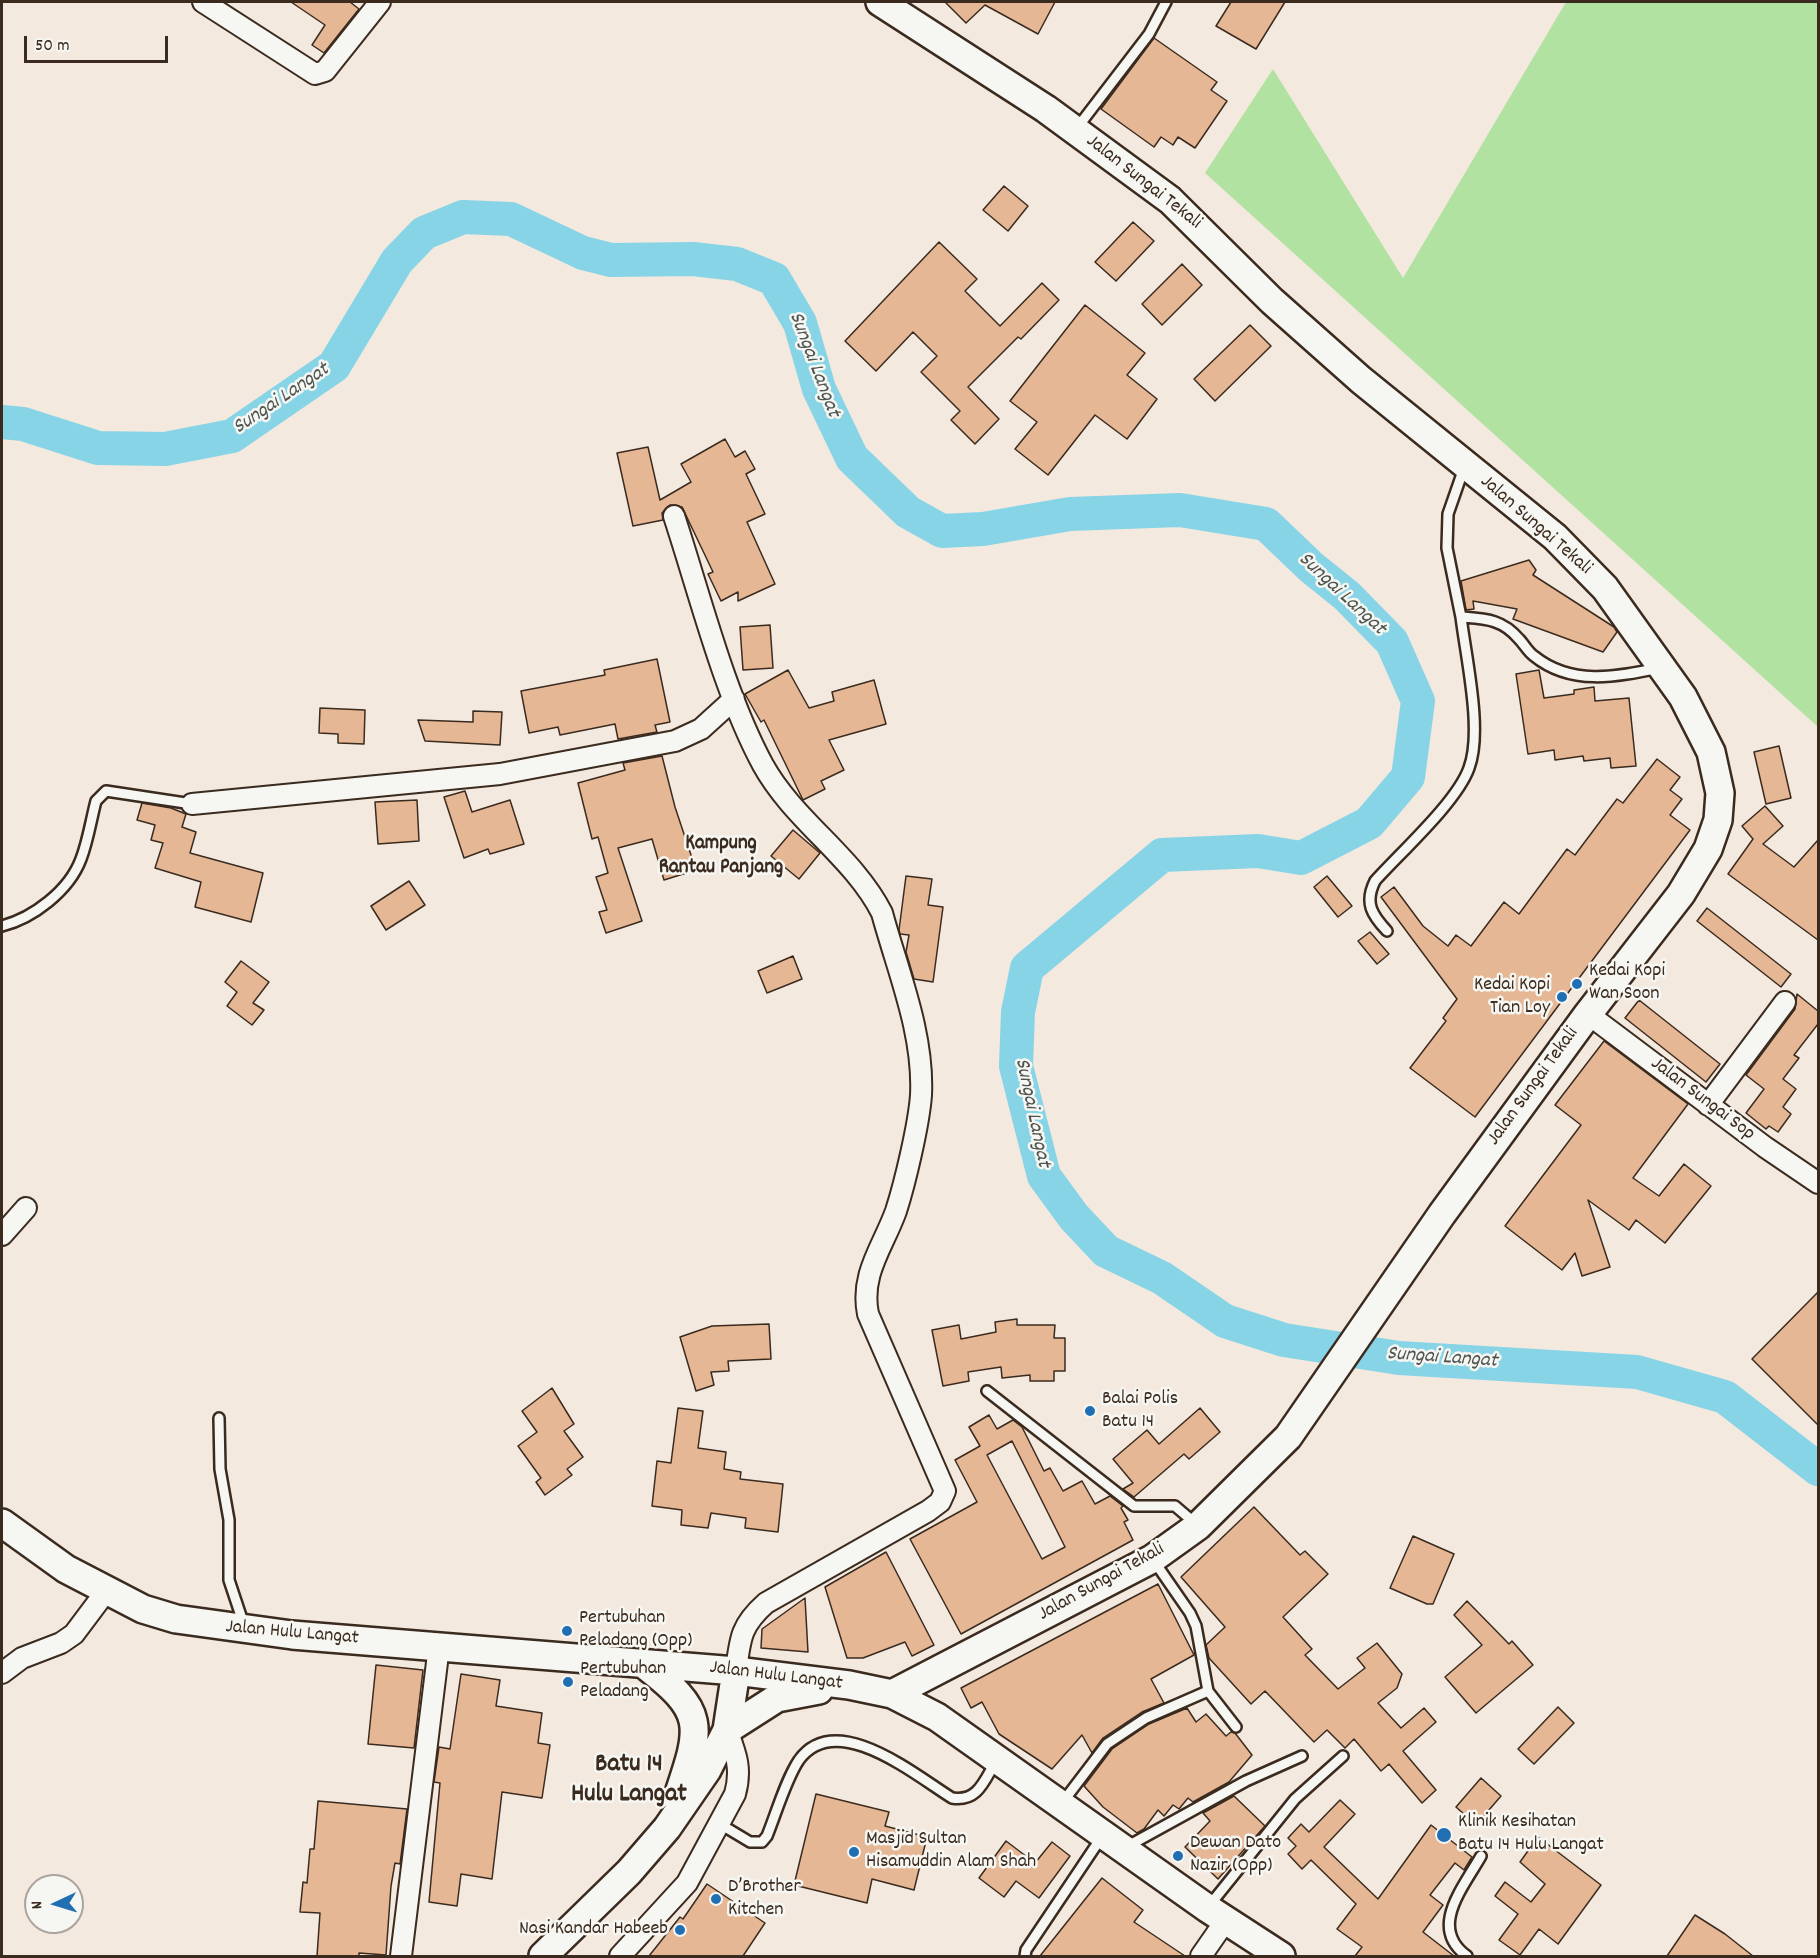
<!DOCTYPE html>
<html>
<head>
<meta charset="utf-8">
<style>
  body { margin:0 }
  #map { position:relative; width:1820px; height:1958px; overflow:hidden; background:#f3e9df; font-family:Dekko,sans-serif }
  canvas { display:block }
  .frame { position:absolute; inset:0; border:3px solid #3b2a1e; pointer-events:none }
  .north { position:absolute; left:24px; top:1874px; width:60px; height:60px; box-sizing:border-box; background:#f6f6f2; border:2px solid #aba49d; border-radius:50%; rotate:266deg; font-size:16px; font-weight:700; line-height:24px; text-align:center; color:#3b2a1e }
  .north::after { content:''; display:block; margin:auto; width:21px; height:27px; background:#1f6fb2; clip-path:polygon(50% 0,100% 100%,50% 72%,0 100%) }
  .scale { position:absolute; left:24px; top:36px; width:144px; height:27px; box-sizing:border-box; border:3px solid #3b2a1e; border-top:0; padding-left:8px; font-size:18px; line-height:21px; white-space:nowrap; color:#3b2a1e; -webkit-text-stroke:4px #f6f6f2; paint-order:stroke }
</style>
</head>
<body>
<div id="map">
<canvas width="1820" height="1958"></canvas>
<div class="frame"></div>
<div class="north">N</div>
<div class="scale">50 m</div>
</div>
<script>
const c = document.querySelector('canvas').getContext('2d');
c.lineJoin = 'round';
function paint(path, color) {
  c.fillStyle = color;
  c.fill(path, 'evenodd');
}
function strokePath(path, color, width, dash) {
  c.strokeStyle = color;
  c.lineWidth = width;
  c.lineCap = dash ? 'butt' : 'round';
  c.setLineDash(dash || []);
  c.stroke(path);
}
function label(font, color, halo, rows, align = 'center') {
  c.font = font + ' Dekko,sans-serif';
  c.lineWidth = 5;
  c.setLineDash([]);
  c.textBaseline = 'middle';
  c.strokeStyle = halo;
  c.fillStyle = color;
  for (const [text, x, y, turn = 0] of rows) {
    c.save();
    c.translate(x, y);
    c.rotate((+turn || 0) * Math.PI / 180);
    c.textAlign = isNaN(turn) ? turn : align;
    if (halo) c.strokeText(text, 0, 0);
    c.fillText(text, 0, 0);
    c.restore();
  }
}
paint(new Path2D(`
  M1566 2H1818V727L1205 173 1273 69 1403 278Z`), '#b2e2a1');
strokePath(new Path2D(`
  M2 422 23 424 98 448 165 449 232 436 334 366 397 261 424 233 463 217 511 219 583 253 611 260 693 259 737 264 774 279 800 323 819 389 852 458 908 512 942 531 983 529 1070 514 1180 510 1266 524 1311 567 1347 596 1392 642 1418 701 1408 777 1369 823 1301 858 1258 851 1162 855 1027 968 1018 1012 1016 1066 1044 1176 1074 1217 1106 1251 1162 1278 1225 1321 1284 1340 1399 1358 1637 1372 1725 1397 1818 1469`), '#87d4e6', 34);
const building = new Path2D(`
  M291 2H350L359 9 324 53 312 45 325 25Z
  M945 2H1055L1038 34 985 5 966 23Z
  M1231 2H1285L1256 49 1216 26Z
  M1154 38 1217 82 1211 90 1227 101 1195 148 1178 137 1173 145 1161 137 1154 147 1101 109Z
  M1004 186 1028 206 1008 231 983 210Z
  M1133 222 1154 241 1116 281 1095 262Z
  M939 242 977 279 965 291 1000 326 1042 283 1059 300 1021 339 1018 337 968 387 999 419 975 444 951 420 960 411 921 372 937 356 913 332 876 371 845 341Z
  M1182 264 1202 285 1162 325 1142 304Z
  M1085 305 1145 353 1127 375 1157 399 1127 439 1095 415 1048 475 1015 449 1037 422 1010 401Z
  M1250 325 1271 346 1215 401 1194 379Z
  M725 439 735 457 745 451 755 469 746 474 765 514 747 522 775 584 738 601V592L721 601 708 574 713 572 682 507 670 505 662 513 663 520 633 526 617 453 648 447 660 500 691 482 681 464Z
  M1529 560 1536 570 1533 575 1614 627 1617 632 1603 652 1513 619 1517 609 1473 601 1474 609 1466 610 1461 581Z
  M770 625 773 668 743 670 740 627Z
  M657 659 670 722 655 725 657 732 618 739 615 724 560 735 558 727 529 733 521 691 605 675 604 670Z
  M788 670 809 708 834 701 832 692 874 680 886 724 829 740 844 770 821 781 825 789 803 800 764 720 761 722 745 694Z
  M1539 670 1544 698 1574 694V690L1594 687 1595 701 1629 698 1636 766 1611 768 1610 758 1584 761 1583 756 1555 760 1554 750 1528 754 1516 674Z
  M320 708 365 710 364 744 338 743V734L319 733Z
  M473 711 502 712 500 745 425 741 418 720 473 722Z
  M1779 746 1791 798 1766 804 1754 752Z
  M662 756 675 807 696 870 664 880 652 839 618 848 642 921 606 933 599 912 607 910 596 877 608 873 598 837 592 839 578 783 625 770 623 763Z
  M1657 759 1680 777 1670 790 1682 799 1670 815 1690 830 1475 1117 1410 1068 1446 1021 1443 1018 1457 999 1381 897 1394 887 1423 926 1448 946 1456 935 1471 946 1504 902 1519 914 1567 849 1575 855 1617 799 1623 803Z
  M465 791 472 812 510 800 524 844 490 854 488 849 464 858 444 797Z
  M417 800 419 841 378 844 375 802Z
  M142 803 171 808 186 814 182 827 196 832 190 853 263 873 251 922 195 907 201 882 155 868 163 843 151 840 155 825 137 820Z
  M1765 806 1783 826 1763 844 1794 867 1818 840V940L1728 874 1753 839 1742 826Z
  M793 830 820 853 799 879 771 856Z
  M906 876 932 879 928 905 943 907 933 982 914 979 906 952 909 935 900 934 899 930Z
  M1327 876 1352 906 1338 917 1314 887Z
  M409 881 425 905 386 930 371 906Z
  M1707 908 1791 974 1781 987 1697 921Z
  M1370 932 1389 954 1377 964 1358 941Z
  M793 956 802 979 767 993 758 971Z
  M241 961 269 982 253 1003 264 1010 252 1025 227 1006 237 992 225 982Z
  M1797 994 1818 1011V1024L1794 1055 1799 1058 1783 1079 1796 1089 1783 1107 1791 1114 1778 1132 1769 1126 1766 1129 1746 1113 1764 1089 1746 1075 1795 1009Z
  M1639 1000 1720 1064 1706 1082 1625 1018Z
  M1604 1041 1688 1104 1633 1178 1659 1196 1684 1164 1711 1186 1665 1243 1636 1220 1629 1230 1588 1200 1610 1267 1582 1276 1575 1253 1562 1270 1505 1226 1581 1125 1555 1105Z
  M1818 1292V1425L1752 1359Z
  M1017 1319V1325H1055L1054 1338H1065V1371H1054V1381H1030V1375L1002 1378 1001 1367 968 1372 969 1381 943 1386 932 1330 959 1325 961 1339 996 1332 995 1322Z
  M769 1324 771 1359 728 1361 729 1371 711 1372 714 1385 696 1391 680 1337 712 1326Z
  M552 1388 574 1424 564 1431 583 1457 567 1469 572 1475 545 1495 536 1482 541 1478 518 1446 537 1432 522 1411Z
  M678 1408 703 1411 698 1448 726 1452 724 1469 741 1472 740 1479 783 1484 778 1532 745 1528 746 1518 711 1513 708 1528 681 1525 682 1510 652 1506 657 1461 671 1463Z
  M1200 1408 1220 1432 1189 1459 1184 1454 1134 1497 1123 1489 1133 1483 1113 1459 1147 1430 1159 1444Z
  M989 1415 997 1429 1013 1420 1022 1427 1044 1471 1050 1468 1063 1491 1082 1481 1095 1504 1110 1496 1123 1506 1121 1508 1128 1520 1124 1522 1133 1540 961 1634 910 1539 977 1502 955 1460 980 1446 969 1427ZM1012 1441 1065 1547 1042 1559 987 1455Z
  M1254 1507 1300 1555 1305 1551 1328 1574 1283 1617 1312 1649 1305 1655 1338 1689 1365 1668 1357 1658 1377 1643 1402 1674 1397 1688 1378 1703 1401 1728 1424 1708 1436 1722 1403 1751 1436 1790 1422 1803 1389 1764 1381 1771 1354 1739 1345 1748 1327 1730 1314 1742 1265 1691 1251 1704 1209 1658 1206 1645 1225 1627 1181 1577Z
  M1413 1536 1454 1554 1433 1604H1427L1390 1588Z
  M886 1552 934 1645 912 1656 905 1642 863 1658H847L825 1587Z
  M1158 1584 1194 1655 1151 1679 1164 1703 1142 1712 1103 1738 1092 1753 1082 1735 1052 1769 999 1734 982 1702 971 1708 961 1688Z
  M805 1598 808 1652 761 1648 762 1629Z
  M1467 1601 1509 1644 1512 1641 1533 1665 1476 1713 1445 1677 1482 1645 1454 1615Z
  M376 1665 423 1670 414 1748 368 1744Z
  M461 1674 500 1680 496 1706 542 1713 538 1743 550 1745 542 1798 502 1792 492 1879 461 1874 457 1906 429 1902 440 1783 434 1782 439 1747 450 1749Z
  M1558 1707 1574 1723 1534 1764 1518 1749Z
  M1187 1708 1196 1722 1206 1714 1226 1736 1231 1732 1235 1733 1252 1755 1229 1782 1193 1802 1188 1798 1179 1809 1173 1805 1164 1816 1158 1810 1144 1829 1137 1833 1103 1807 1084 1786 1112 1749 1149 1724Z
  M1481 1778 1501 1796 1476 1825 1456 1807Z
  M816 1794 889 1812 885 1826 927 1837 914 1890 872 1879 867 1903 794 1885Z
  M1234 1796 1265 1826 1218 1879 1185 1847 1210 1821 1203 1813Z
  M1340 1800 1355 1814 1324 1847 1378 1899 1431 1825 1472 1857 1464 1870 1455 1863 1430 1895 1443 1905 1423 1932 1454 1956H1355L1362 1947 1337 1929 1356 1904 1311 1860 1302 1869 1288 1854 1296 1846 1288 1838 1301 1824 1309 1832Z
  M318 1801 407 1809 400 1864 395 1863 391 1886 386 1955 359 1953V1956H317L320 1913 300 1912 303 1882 307 1883 310 1849H314Z
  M1538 1837 1601 1885 1558 1944 1539 1929 1520 1955 1499 1940 1518 1914 1495 1896 1505 1882 1531 1902 1545 1884 1520 1862Z
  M1006 1841 1035 1863 1052 1842 1070 1856 1039 1898 1016 1881 1004 1897 979 1878Z
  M1102 1878 1143 1910 1134 1922 1185 1956H1040Z
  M707 1884 765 1923 743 1956H649L680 1917 683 1919Z
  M1695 1915 1725 1934 1753 1956H1667Z`);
paint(building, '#e5b795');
strokePath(building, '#3b2a1e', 1.5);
const lane = new Path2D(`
  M1077 128 1149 34 1166 2
  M1461 617 1447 548 1448 514 1464 468
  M2 926C33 918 69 891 81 859 88 841 91 820 96 801L106 791 192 804
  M1387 931C1372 915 1364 903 1375 881 1400 853 1457 802 1469 768 1483 731 1466 658 1461 617 1486 619 1502 619 1519 639 1524 644 1528 652 1534 656 1571 686 1616 677 1659 668
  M987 1391 1134 1506H1175L1196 1524
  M219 1418 220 1469 229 1520V1580L244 1625
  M1154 1561 1190 1613 1196 1626 1208 1691 1236 1727
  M1062 1803 1107 1744 1146 1718 1208 1691
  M720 1824 750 1842H762L767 1836C776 1814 786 1779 799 1760 836 1709 915 1775 952 1798 978 1802 984 1781 996 1761
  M1128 1846 1246 1781 1302 1756
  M1209 1906 1295 1799 1343 1756
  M1025 1956 1026 1950 1101 1838
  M1467 1956C1428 1928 1463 1888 1481 1856`);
const street = new Path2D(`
  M203 2 315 74 325 71 380 2
  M674 516C700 595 724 693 763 765 794 821 853 856 882 913 898 972 924 1033 921 1095 919 1124 905 1183 896 1211 883 1247 860 1274 868 1314L945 1491 940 1502 928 1511 766 1603C741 1625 740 1638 736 1671
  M192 804 500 774 675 741 701 729 734 699
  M1588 1014 1765 1147 1818 1183
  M1708 1105 1785 1002
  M2 1235 26 1208
  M2 1673 22 1658 61 1643 74 1634 107 1590
  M401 1956 439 1646
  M620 1956 687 1883 735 1794C742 1769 736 1754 727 1730
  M1201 1956 1226 1920`);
const secondary = new Path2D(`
  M880 2 1046 109 1170 200 1272 301 1361 380 1555 537 1605 588 1683 697 1711 752 1720 793 1718 820 1708 849 1681 894 1588 1014 1442 1214 1288 1437 1198 1526 1152 1559 892 1694
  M2 1523 66 1569 143 1609 176 1619 292 1635 736 1671 849 1685 892 1694 937 1717 1207 1908 1281 1956
  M642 1663C707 1712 702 1725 677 1799
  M727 1730 777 1698 819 1690
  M543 1956 629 1872 667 1828 707 1770 727 1730 736 1671`);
strokePath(lane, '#3b2a1e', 14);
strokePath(street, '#3b2a1e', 24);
strokePath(secondary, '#3b2a1e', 32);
strokePath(lane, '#f6f6f2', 9);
strokePath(street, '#f6f6f2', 20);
strokePath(secondary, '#f6f6f2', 27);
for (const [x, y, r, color] of [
  [1577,984,6,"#1f6fb2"],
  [1562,997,6,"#1f6fb2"],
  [1090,1411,6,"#1f6fb2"],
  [567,1631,6,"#1f6fb2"],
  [568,1682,6,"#1f6fb2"],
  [1444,1835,8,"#1f6fb2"],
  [854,1852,6,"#1f6fb2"],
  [1178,1856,6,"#1f6fb2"],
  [716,1899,6,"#1f6fb2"],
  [680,1930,6,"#1f6fb2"]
]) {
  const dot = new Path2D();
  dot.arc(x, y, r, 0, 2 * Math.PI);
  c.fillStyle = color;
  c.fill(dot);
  strokePath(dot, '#f6f6f2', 2);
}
label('20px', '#3b2a1e', '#f6f6f2', [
  ["Jalan Sungai Tekali",1143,183,38],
  ["Jalan Sungai Tekali",1535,526,41],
  ["Jalan Sungai Tekali",1534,1087,-54],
  ["Jalan Sungai Sop",1702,1100,37],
  ["Jalan Sungai Tekali",1102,1583,-29],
  ["Jalan Hulu Langat",292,1634,5],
  ["Jalan Hulu Langat",776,1677,7]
]);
label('20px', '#3b2a1e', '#f6f6f2', [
  ["Kedai Kopi",1589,972],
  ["Wan Soon",1589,995],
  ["Kedai Kopi",1550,986,"right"],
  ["Tian Loy",1550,1009,"right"],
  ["Balai Polis",1102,1400],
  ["Batu 14",1102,1423],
  ["Pertubuhan",579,1619],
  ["Peladang (Opp)",579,1642],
  ["Pertubuhan",580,1670],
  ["Peladang",580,1693],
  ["Klinik Kesihatan",1458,1823],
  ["Batu 14 Hulu Langat",1458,1846],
  ["Masjid Sultan",866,1840],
  ["Hisamuddin Alam Shah",866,1863],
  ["Dewan Dato",1190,1844],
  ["Nazir (Opp)",1190,1867],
  ["D’Brother",728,1888],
  ["Kitchen",728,1911],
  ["Nasi Kandar Habeeb",668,1930,"right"]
], 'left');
label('italic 21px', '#4e5450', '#f6f6f2', [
  ["Sungai Langat",813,365,69],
  ["Sungai Langat",282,400,-34],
  ["Sungai Langat",1341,595,43],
  ["Sungai Langat",1031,1113,78],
  ["Sungai Langat",1442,1359,4]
]);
label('bold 21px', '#3b2a1e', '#f6f6f2', [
  ["Kampung",721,845],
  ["Rantau Panjang",721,869]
]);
label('bold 26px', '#3b2a1e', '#f6f6f2', [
  ["Batu 14",629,1766],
  ["Hulu Langat",629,1796]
]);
</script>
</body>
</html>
